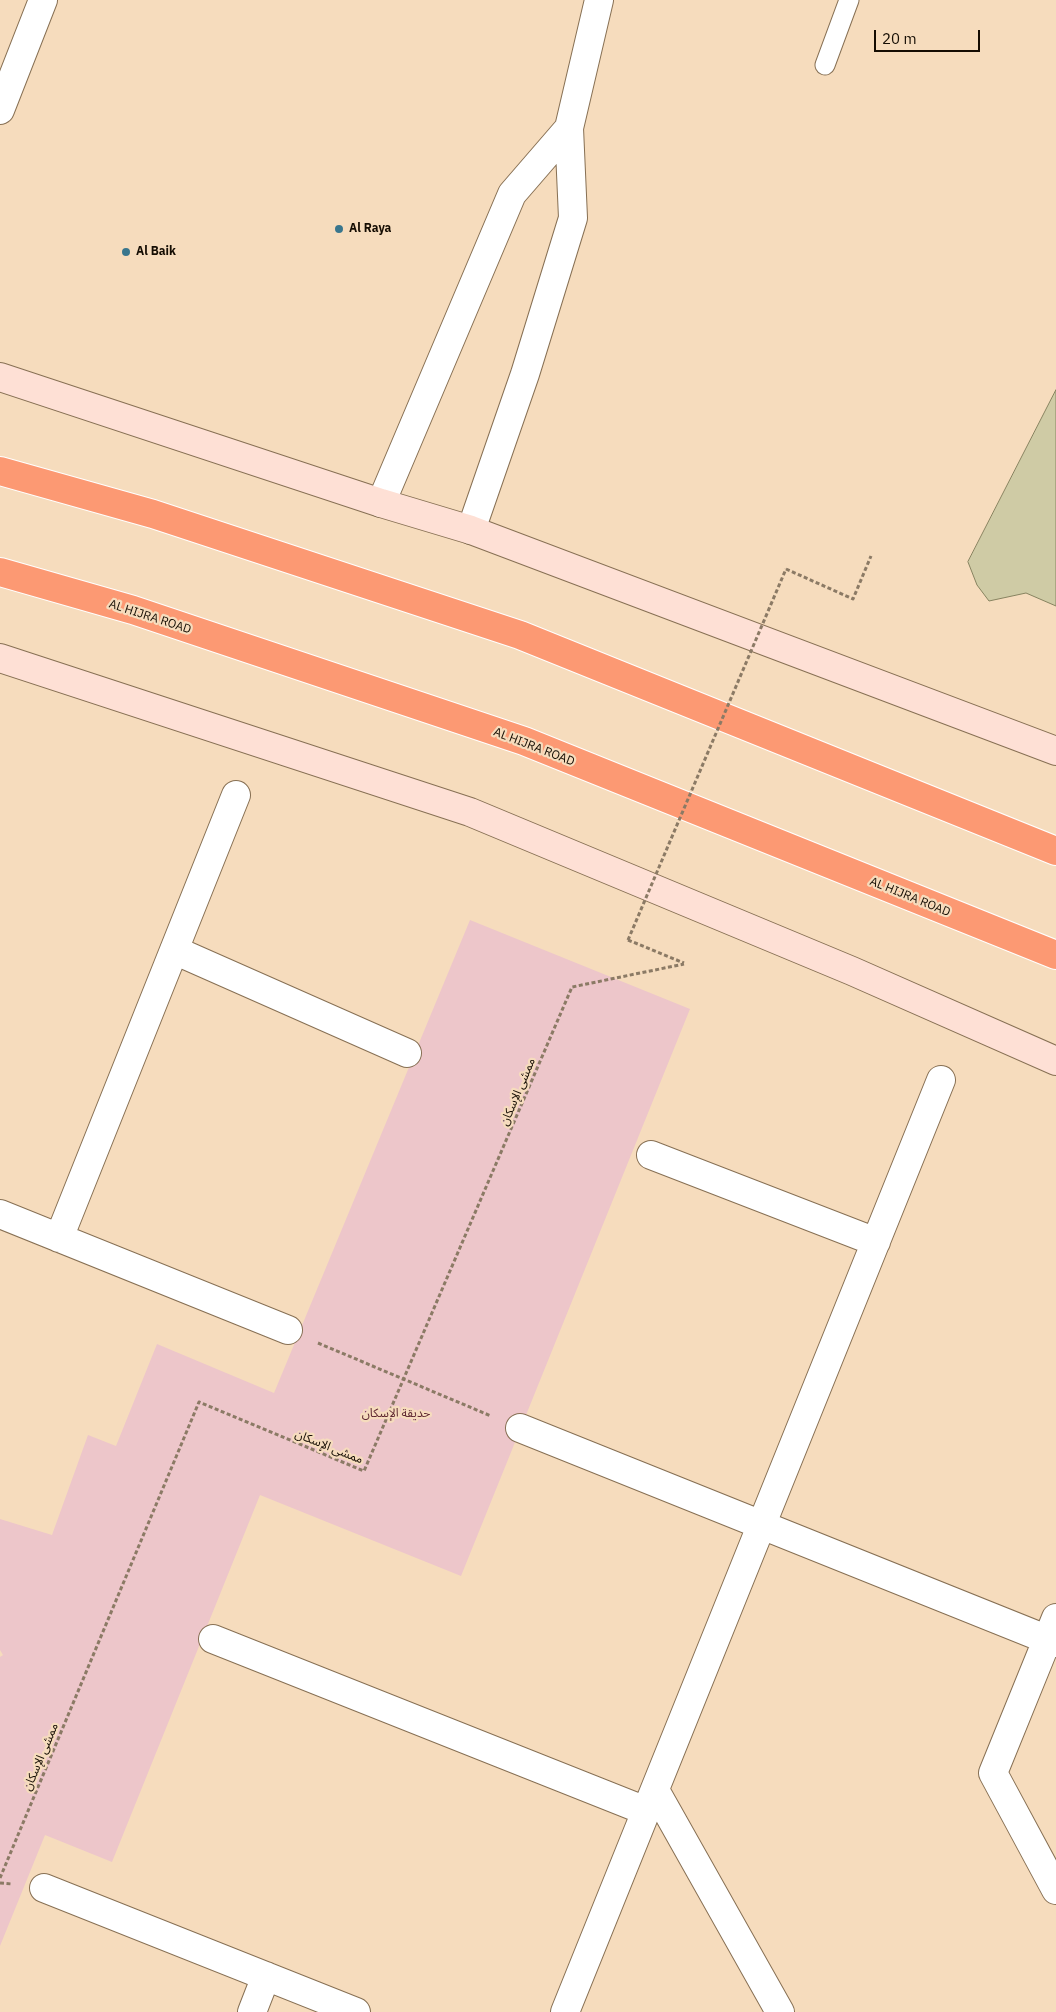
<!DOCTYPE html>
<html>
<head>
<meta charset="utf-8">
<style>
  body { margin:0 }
  #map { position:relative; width:1056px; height:2012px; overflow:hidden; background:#f6dcbd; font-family:"IBM Plex Sans",sans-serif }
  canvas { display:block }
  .scale { position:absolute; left:874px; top:30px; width:106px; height:22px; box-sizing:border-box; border:2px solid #150d03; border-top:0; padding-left:6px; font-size:15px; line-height:18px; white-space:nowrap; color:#150d03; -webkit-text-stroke:4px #f6dcbd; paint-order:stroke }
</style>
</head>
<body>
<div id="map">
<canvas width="1056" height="2012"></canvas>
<div class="scale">20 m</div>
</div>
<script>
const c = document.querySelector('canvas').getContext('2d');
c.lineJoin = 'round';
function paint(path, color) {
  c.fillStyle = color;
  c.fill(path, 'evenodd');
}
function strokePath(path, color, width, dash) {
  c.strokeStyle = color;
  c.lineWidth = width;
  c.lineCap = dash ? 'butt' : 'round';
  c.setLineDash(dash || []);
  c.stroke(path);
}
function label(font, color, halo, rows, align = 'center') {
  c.font = font + ' "IBM Plex Sans","Noto Sans Arabic",sans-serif';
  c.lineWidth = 4.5;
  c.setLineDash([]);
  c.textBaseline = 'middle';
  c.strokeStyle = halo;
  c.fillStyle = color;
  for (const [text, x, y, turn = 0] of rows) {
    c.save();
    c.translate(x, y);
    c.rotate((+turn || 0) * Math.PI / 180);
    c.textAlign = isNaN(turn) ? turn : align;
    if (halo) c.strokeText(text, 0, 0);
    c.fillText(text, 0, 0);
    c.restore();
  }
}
paint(new Path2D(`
  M470 920 690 1009 461 1576 260 1495 112 1862 45 1835 0 1946V1657L3 1655 0 1650V1519L52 1535 88 1435 116 1446 157 1344 274 1393Z`), '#edc6ca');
const building = new Path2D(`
  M1056 390V606L1026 593 989 601 977 585 968 562Z`);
paint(building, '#cfcba5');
strokePath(building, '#878360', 1);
const lane = new Path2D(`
  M825 65 849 0`);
const street = new Path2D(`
  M0 110 43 0
  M381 503 512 194 569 128
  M471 530 525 374 573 218 569 128 599 0
  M174 950 407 1053
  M651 1155 876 1242
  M0 1214 288 1330
  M59 1238 236 795
  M520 1428 1056 1643
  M1056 1618 993 1773 1056 1890
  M213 1639 646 1811
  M655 1790 780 2012
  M44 1888 356 2012
  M252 2012 266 1976
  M565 2012 941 1080`);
const secondary = new Path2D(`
  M0 377 381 503 471 530 1056 751
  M0 658 470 812 852 971 1056 1061`);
const highway = new Path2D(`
  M0 471 153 514 520 635 1056 851
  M0 572 133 610 524 741 1056 955`);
strokePath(lane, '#877054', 21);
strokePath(street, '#877054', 30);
strokePath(secondary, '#877054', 30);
strokePath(highway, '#fff', 30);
strokePath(new Path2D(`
  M786 569 853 599 871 556
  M628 940 684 963
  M318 1343 491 1416
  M0 1878 199 1402 364 1471 572 987 684 964
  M0 1883 12 1884`), '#8b7a65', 3, [4, 2.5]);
strokePath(lane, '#fff', 19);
strokePath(street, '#fff', 28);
strokePath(secondary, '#fee0d5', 28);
strokePath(highway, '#fc9973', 28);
strokePath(new Path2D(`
  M628 940 786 569`), '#8b7a65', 3, [4, 2.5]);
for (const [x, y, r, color] of [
  [339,229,5,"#39768d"],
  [126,252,5,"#39768d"]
]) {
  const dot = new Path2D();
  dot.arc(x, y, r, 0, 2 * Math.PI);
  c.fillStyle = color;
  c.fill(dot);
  strokePath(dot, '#f6dcbd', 2);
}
label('bold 12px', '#150d03', '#f6dcbd', [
  ["Al Raya",349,229],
  ["Al Baik",136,252]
], 'left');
label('12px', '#150d03', '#f6dcbd', [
  ["AL HIJRA ROAD",150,617,18],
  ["AL HIJRA ROAD",534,747,21],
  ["AL HIJRA ROAD",910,897,22],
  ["ممشى الإسكان",518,1092,-67],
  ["ممشى الإسكان",329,1447,22],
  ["ممشى الإسكان",41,1757,-67]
]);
label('12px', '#5d2630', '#f6dcbd', [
  ["حديقة الإسكان",396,1414]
]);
</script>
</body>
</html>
